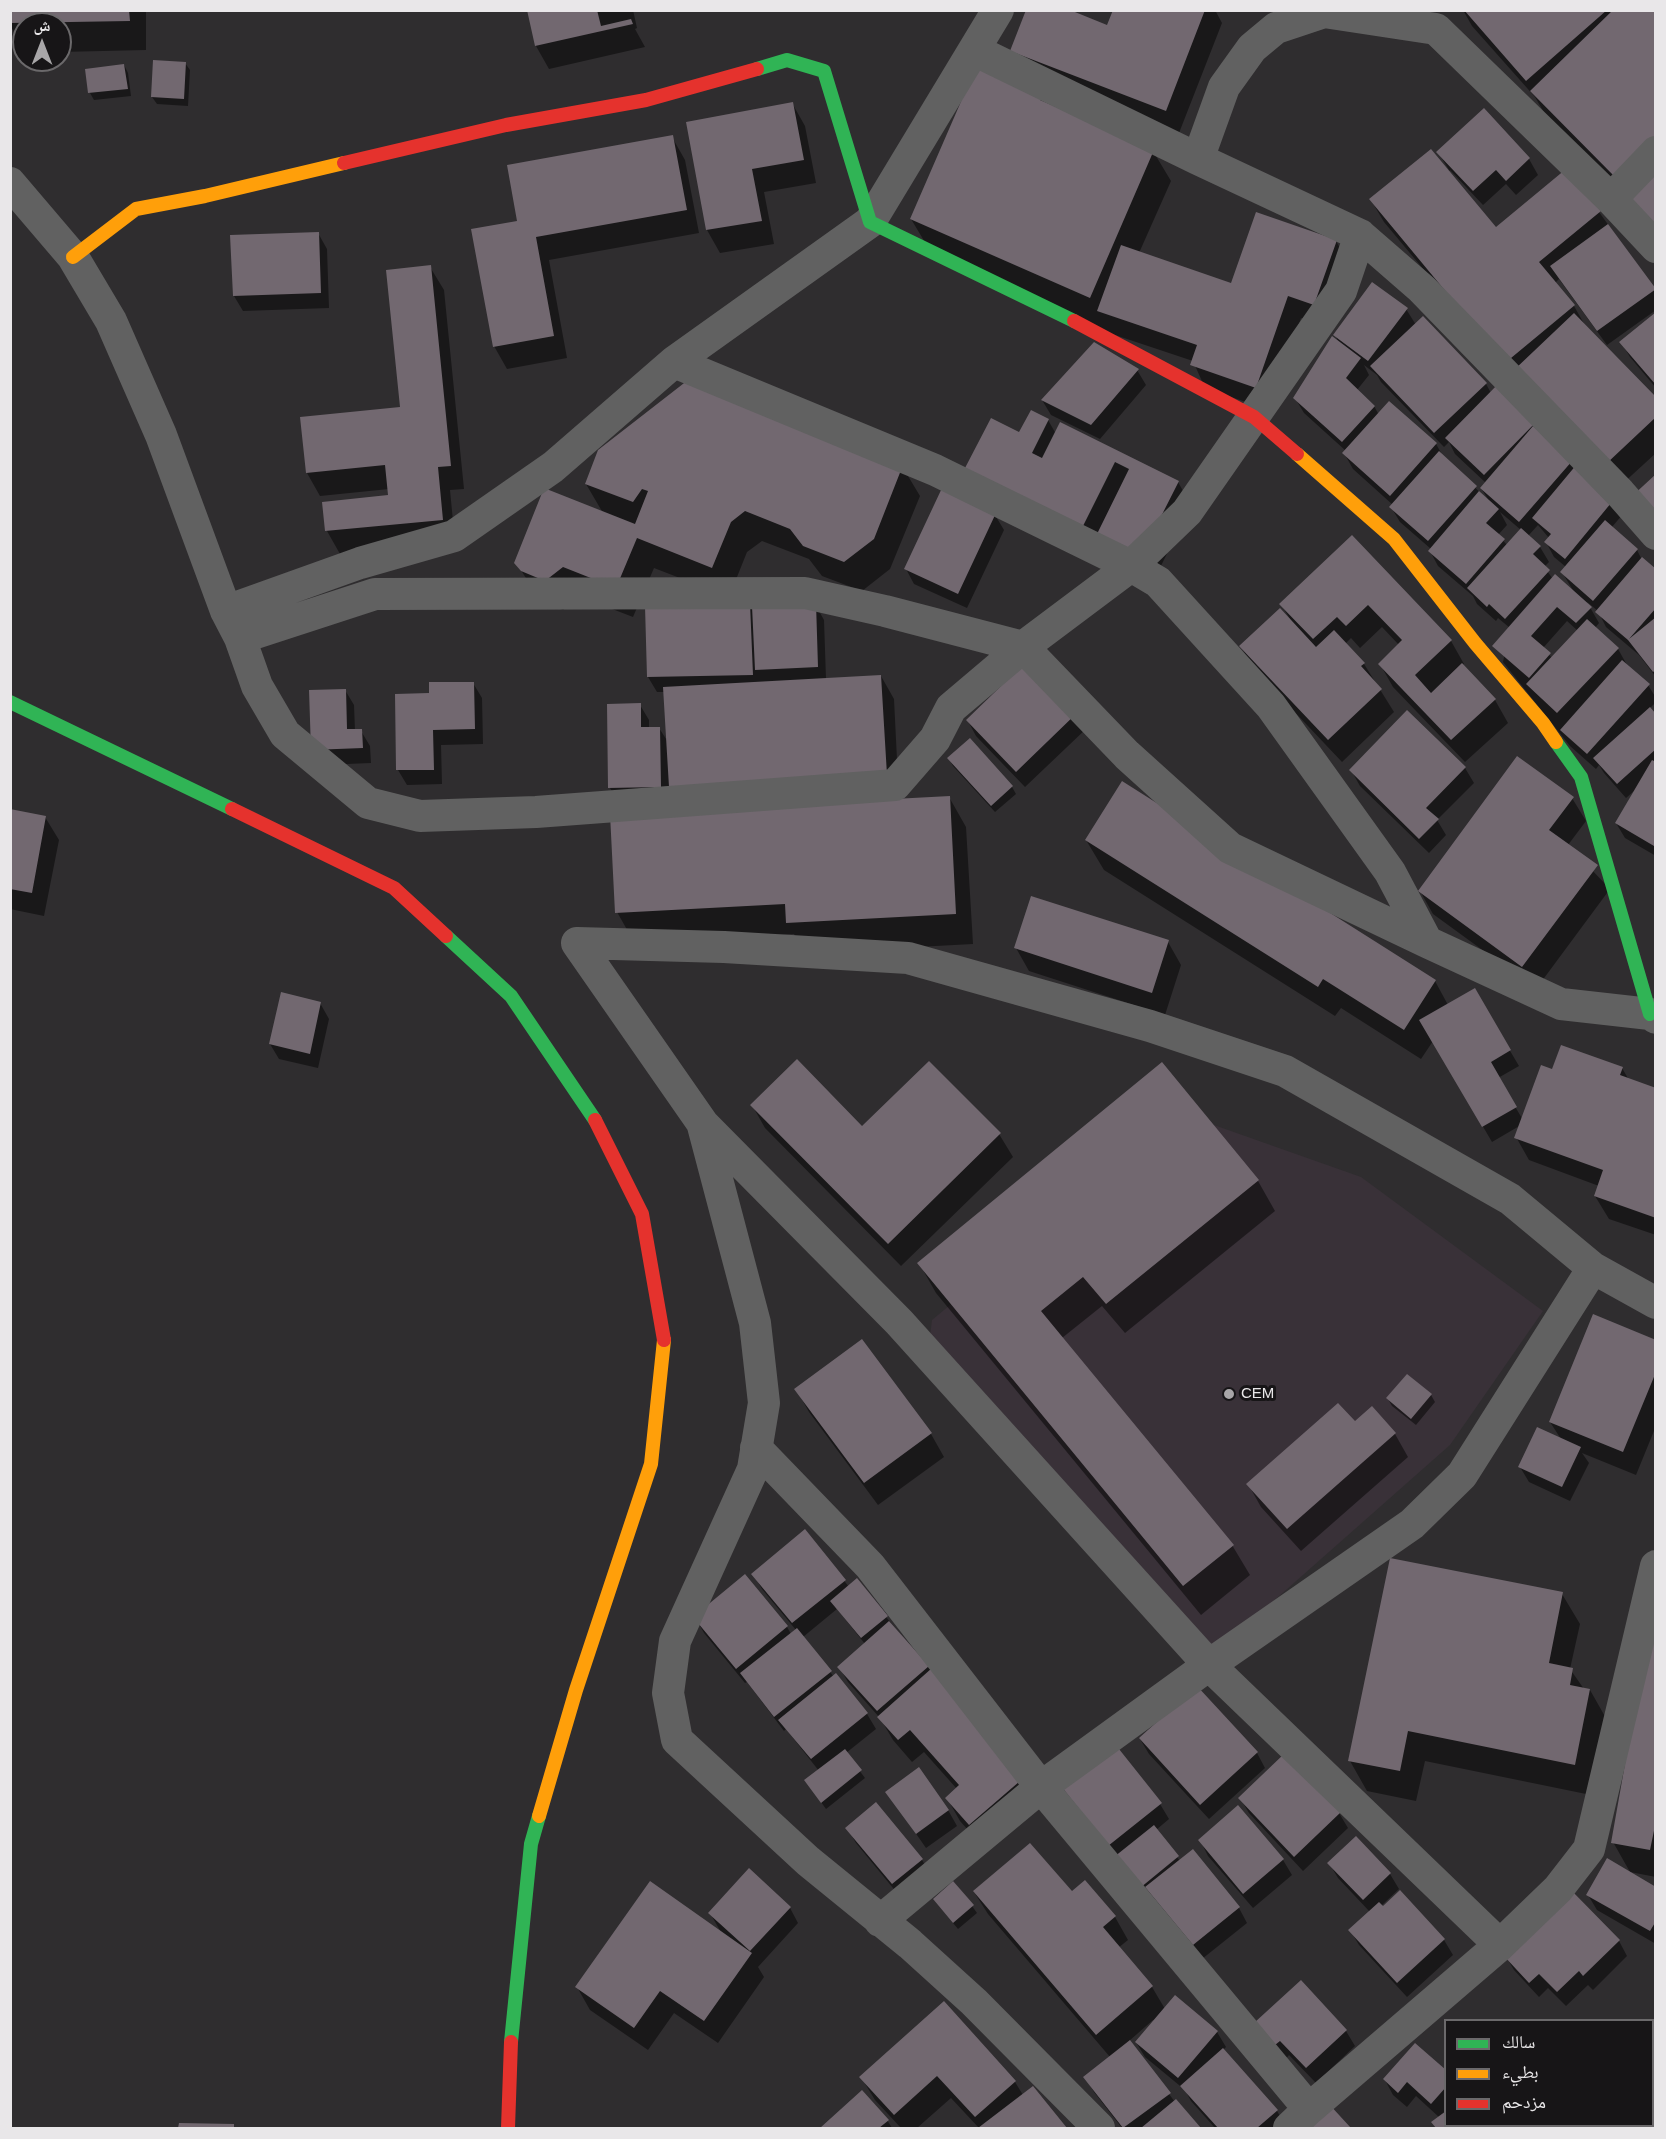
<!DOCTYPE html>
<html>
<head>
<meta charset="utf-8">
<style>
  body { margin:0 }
  #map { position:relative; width:1666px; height:2139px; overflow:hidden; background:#2f2d2f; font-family:Helvetica,"Noto Naskh Arabic",sans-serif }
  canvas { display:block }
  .frame { position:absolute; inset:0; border:12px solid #e9e7e9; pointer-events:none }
  .legend { position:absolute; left:1444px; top:2019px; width:210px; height:108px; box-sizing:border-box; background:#171517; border:2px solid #6b696b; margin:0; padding:8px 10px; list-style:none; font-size:18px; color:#e9e7e9 }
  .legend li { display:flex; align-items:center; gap:12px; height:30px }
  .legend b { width:30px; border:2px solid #6b696b }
  .north { position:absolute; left:12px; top:12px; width:60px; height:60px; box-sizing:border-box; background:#171517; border:2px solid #6b696b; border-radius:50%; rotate:0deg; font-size:16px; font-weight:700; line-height:24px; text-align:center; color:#e9e7e9 }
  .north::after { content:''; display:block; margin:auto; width:21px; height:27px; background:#a8a6a8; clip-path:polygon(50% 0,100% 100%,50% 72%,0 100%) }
</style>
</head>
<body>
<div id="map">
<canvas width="1666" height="2139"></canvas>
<div class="frame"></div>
<ul class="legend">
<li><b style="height:8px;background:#30b455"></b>سالك</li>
<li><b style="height:8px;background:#ff9f0a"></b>بطيء</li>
<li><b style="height:8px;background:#e5322d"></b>مزدحم</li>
</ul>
<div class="north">ش</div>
</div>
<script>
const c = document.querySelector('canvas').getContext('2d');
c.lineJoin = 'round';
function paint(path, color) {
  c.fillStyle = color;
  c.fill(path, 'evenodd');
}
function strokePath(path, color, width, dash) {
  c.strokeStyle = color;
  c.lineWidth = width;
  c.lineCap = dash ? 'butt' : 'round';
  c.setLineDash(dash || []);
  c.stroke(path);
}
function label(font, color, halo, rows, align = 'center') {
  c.font = font + ' Helvetica,sans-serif';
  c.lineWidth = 6;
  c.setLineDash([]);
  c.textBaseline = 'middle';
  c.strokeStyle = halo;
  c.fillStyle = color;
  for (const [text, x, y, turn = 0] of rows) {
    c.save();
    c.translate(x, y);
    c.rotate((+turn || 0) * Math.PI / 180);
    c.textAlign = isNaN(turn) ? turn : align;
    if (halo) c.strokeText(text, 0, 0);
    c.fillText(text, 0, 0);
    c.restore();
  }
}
paint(new Path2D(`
  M1180 1113 1361 1177 1543 1311 1450 1445 1209 1658 929 1344 932 1320Z`), '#393138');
paint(new Path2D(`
  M10 10H146V50L60 52V24H24V49L10 25Z
  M528 10H633L637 28 635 29 645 47 549 69 536 46Z
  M1114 10H1215L1222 23 1179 133 1025 73 1012 50 1108 27Z
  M1463 10H1656V172L1627 198 1545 114 1535 97 1472 26Z
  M185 63 190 70 188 106 157 104 152 97Z
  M124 65 128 73 131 96 94 100 90 93 87 70Z
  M1041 97 1045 104 1153 151 1171 181 1139 253 1232 285 1336 241 1349 264 1327 327 1301 318 1269 410 1205 388 1193 361 1112 334 929 249 911 219Z
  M792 103 805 126 816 183 764 192 774 244 720 253 707 230 688 123Z
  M1483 110 1529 159 1538 175 1516 195 1506 184 1483 205 1450 170 1448 172 1496 229 1599 212 1656 291V310L1607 345 1559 279 1555 283 1574 306 1587 329 1656 399V453L1620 486 1520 385 1384 222 1371 200 1449 170 1438 152Z
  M672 137 685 160 699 233 549 260 567 358 507 369 494 346 518 222Z
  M318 233 327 249 329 308 243 311 234 296Z
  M430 267 444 290 464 489 450 490 455 542 340 554 327 531 324 503 389 496V489L320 496 307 473 402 408Z
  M1406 309 1416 325 1423 318 1486 384 1491 393 1502 382 1624 513 1611 528 1637 550 1642 560 1656 571V677L1639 655 1606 627 1598 611 1587 602 1599 623 1595 628 1618 649 1627 665 1648 685 1656 698V702L1649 709 1656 716V856L1625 838 1616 823 1634 791 1626 798 1604 773 1599 765 1596 769 1570 746 1503 662 1510 628 1498 618 1496 621 1477 604 1473 596 1438 566 1430 551 1431 549 1400 522 1391 507 1393 505 1353 469 1344 453 1346 451 1304 413 1295 398 1339 343 1335 335ZM1364 365 1377 375 1381 382 1444 447 1449 442 1455 454 1486 483 1481 488 1489 501 1444 458 1436 444 1379 415 1374 406 1357 390 1369 375ZM1500 512 1521 530 1507 545 1498 535 1507 525ZM1538 525 1549 538 1546 542 1554 557 1566 567 1562 572 1574 592 1553 579 1544 567 1549 562 1540 547 1528 536ZM1567 621 1578 631 1552 658 1543 648Z
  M1656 314V388L1630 357 1621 342Z
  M1137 370 1146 385 1100 439 1051 415 1042 400Z
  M1048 420 1056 434 1178 482 1191 505 1155 578 980 491 1019 434Z
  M902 466 920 496 890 569 862 591 822 576 809 559 762 541 747 552 729 597 654 568 633 617 581 597 563 610 540 601 516 562 603 513 586 484Z
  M995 515 1004 530 967 608 914 584 906 569Z
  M1352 537 1451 641 1464 664 1462 665 1495 700 1508 723 1465 762 1393 687 1380 664 1399 645 1382 627 1360 648 1351 638 1345 644 1364 664 1394 712 1342 762 1254 669 1241 647 1290 619 1281 604Z
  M749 604 754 612 815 604 824 620 826 679 881 676 894 699 899 800 949 797 966 827 973 944 805 953 794 934 634 942 617 912 669 802 619 803 610 788 640 705 649 720V729L659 728 668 742 665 692H657L648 677 647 608Z
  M1029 662 1087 728 1025 787 976 736 968 721Z
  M473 683 482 698 483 744 441 745 442 784 407 785 398 770 430 695Z
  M345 690 354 705 355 731H361L370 746 371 763 322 765Z
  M949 759 1012 787 1016 794 995 812 953 766Z
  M1465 768 1474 783 1437 820 1446 835 1429 853 1360 786 1351 770Z
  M1572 798 1586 821 1568 845 1610 889 1536 989 1433 914 1420 891Z
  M10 811 45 817 59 840 44 916 10 909Z
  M1086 840 1435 981 1448 1005 1474 990 1519 1066 1498 1078 1523 1120 1553 1071 1622 1068 1629 1080 1656 1090V1235L1609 1219 1595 1196 1599 1186 1529 1160 1516 1137 1521 1125 1492 1142 1433 1041 1421 1059 1341 1008 1335 1016 1104 870Z
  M1168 942 1181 965 1165 1015 1029 971 1016 948Z
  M320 1003 329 1019 318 1068 279 1059 270 1044Z
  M752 1105 862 1128 999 1134 1013 1157 901 1266 765 1128Z
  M1258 1181 1275 1211 1125 1333 1102 1306 1062 1338 1232 1545 1250 1575 1201 1615 936 1293 919 1263Z
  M862 1341 931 1434 944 1457 878 1505 809 1412 796 1389Z
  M1656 1341V1426L1636 1475 1582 1453 1589 1463 1570 1501 1529 1482 1520 1467 1561 1439 1550 1422Z
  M1407 1376 1431 1395 1435 1402 1416 1425 1392 1406 1388 1399Z
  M1355 1423 1395 1434 1408 1457 1301 1551 1261 1507 1248 1484Z
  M805 1531 849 1587 886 1617 931 1671 1025 1776 983 1847 960 1821 947 1798 957 1789 924 1752 912 1762 893 1740 880 1718 848 1682 839 1667 865 1644 837 1609 803 1637 834 1677 836 1675 867 1714 876 1729 846 1753 865 1778 826 1809 806 1781 819 1771 786 1729 784 1731 747 1682 745 1683 704 1633 695 1617 787 1627 791 1634 796 1630 762 1589 753 1574Z
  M1562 1594 1580 1624 1570 1669 1584 1689 1590 1690 1607 1720 1591 1795 1425 1761 1416 1801 1367 1791 1350 1761Z
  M1656 1619V1877L1630 1872 1613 1842Z
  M1140 1739 1257 1753 1265 1768 1209 1819 1149 1754Z
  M887 1792 948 1810 957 1826 926 1848Z
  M1240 1798 1339 1813 1348 1828 1303 1871 1249 1813Z
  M1072 1802 1160 1804 1169 1819 1156 1830 1180 1861 1239 1908 1247 1923 1202 1959Z
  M876 1804 922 1860 931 1875 902 1899 856 1843 847 1828Z
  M1238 1807 1283 1860 1292 1875 1253 1908 1208 1856 1200 1840Z
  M1356 1838 1390 1874 1399 1889 1381 1906 1444 1940 1453 1955 1407 1997 1359 1945 1350 1930 1370 1912 1338 1878 1329 1863Z
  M1656 1888V1944L1597 1910 1588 1895Z
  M974 1892 1071 1893 1115 1917 1128 1940 1118 1948 1152 1987 1165 2009 1217 2032 1226 2047 1223 2050 1277 2111 1286 2126 1283 2128H1215L1191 2101 1185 2090 1145 2057 1136 2042 1154 2021 1153 2020 1129 2041 1175 2102 1176 2101 1199 2128H1122L1094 2092 1085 2077 1110 2057 988 1914Z
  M934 1900 972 1906 977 1913 958 1929Z
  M790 1908 798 1923 758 1967 764 1977 718 2043 674 2013 648 2050 590 2010 577 1987 722 1934 710 1913Z
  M1619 1941 1627 1956 1593 1990 1588 1985 1566 2006 1548 1988 1539 1997 1514 1970 1505 1955Z
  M1301 1983 1346 2031 1355 2046 1316 2083 1289 2055 1285 2060 1265 2039Z
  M944 2003 1015 2082 1023 2095 1033 2088 1065 2128H979L951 2098 917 2128H901L875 2100 861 2077Z
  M1446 2072V2126H1500L1502 2128H1437L1433 2123 1440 2118 1416 2096 1407 2107 1393 2095 1385 2080Z
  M862 2093 887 2120 892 2128H822Z
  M1328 2105 1349 2128H1302Z
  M180 2124 233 2125 235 2128H180Z`), '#0007');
paint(new Path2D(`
  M10 10H129L130 21 10 23Z
  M527 10H597L601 26 631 19 633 24 535 46Z
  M1026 10H1070L1107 25 1113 10H1205L1166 111 1010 51Z
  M1464 10H1607L1526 81Z
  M1613 10H1656V136L1614 176 1530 91Z
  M153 60 186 62 184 99 151 97Z
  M124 64 128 89 88 93 85 69Z
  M976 67 1042 96 1040 100 1154 150 1090 298 910 219Z
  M793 102 804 160 752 169 762 221 706 230 686 122Z
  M1484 108 1530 158 1506 181 1496 170 1473 191 1436 152Z
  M673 135 687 210 536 237 554 336 493 347 471 229 517 221 507 165Z
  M1431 149 1496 227 1566 169 1601 211 1539 262 1575 305 1505 363 1369 199Z
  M1656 174V228L1629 199Z
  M1256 212 1337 240 1314 305 1288 296 1256 388 1190 365 1197 345 1097 311 1121 245 1231 283Z
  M1608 224 1656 289 1597 331 1550 266Z
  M319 232 321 293 233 296 230 235Z
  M431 265 451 466 438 467 443 520 325 531 322 502 388 495 385 465 306 473 300 417 400 407 386 270Z
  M1372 282 1408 308 1368 361 1333 335Z
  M1656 312V385L1619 342Z
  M1574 313 1656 397V417L1606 464 1514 370Z
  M1423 316 1487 383 1434 433 1370 366Z
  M1332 336 1361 358 1346 378 1375 406 1342 442 1293 398Z
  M1094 342 1139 369 1091 425 1041 400Z
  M688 380 903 465 874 539 844 562 803 546 790 529 745 511 731 522 712 568 637 538 616 588 563 567 545 581 521 571 514 563 544 488 635 524 648 491 642 489 633 502 585 484 598 450Z
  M1502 380 1540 418 1484 475 1445 438Z
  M1389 401 1437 443 1390 496 1342 453Z
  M1031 410 1049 419 1032 453 1042 458 1060 422 1179 481 1141 556 1097 534 1129 469 1115 462 1083 526 965 468 991 418 1019 432Z
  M1533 426 1573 460 1519 522 1480 488Z
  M1439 451 1477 486 1428 541 1389 507Z
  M1577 464 1616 497 1565 559 1544 542 1551 534 1532 518Z
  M1656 474V524L1630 498Z
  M942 488 996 513 958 594 904 569Z
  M1479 491 1499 509 1486 523 1505 539 1466 584 1428 551Z
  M1605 520 1638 549 1593 601 1560 572Z
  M1521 528 1541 546 1533 554 1550 570 1505 619 1489 604 1487 607 1467 588Z
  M1352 535 1452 640 1415 675 1431 693 1462 663 1496 699 1451 740 1378 664 1402 640 1368 605 1346 626 1337 617 1313 639 1279 604Z
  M1642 557 1656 569V608L1629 639 1656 617V670L1653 672 1628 640 1595 612Z
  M1555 574 1592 607 1576 623 1557 607 1531 636 1551 653 1529 678 1492 646Z
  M750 603 753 675 647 677 645 606Z
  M816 603 818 667 755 670 752 606Z
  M1280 608 1316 647 1334 630 1365 663 1361 666 1382 689 1328 740 1239 646Z
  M1587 619 1619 648 1557 713 1526 684Z
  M1029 659 1079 711 1016 772 966 720Z
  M1622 660 1650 684 1587 754 1560 730Z
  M881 675 887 775 669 787 663 687Z
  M429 682H474L475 729 433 730 434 770H396L395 694 429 693Z
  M346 689 347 729H362L363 748 311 750 309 690Z
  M641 703V727H660L661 787 608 788 607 704Z
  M1650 707 1656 714V749L1617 784 1593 758Z
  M1407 710 1466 767 1426 808 1439 819 1419 839 1349 770Z
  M970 738 1013 786 991 806 947 758Z
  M1517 756 1574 797 1549 830 1598 865 1522 967 1418 891Z
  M1652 760 1656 762 1654 846 1615 823Z
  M1122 781 1436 980 1404 1030 1323 979 1318 987 1085 840Z
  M950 796 956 914 786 923 785 904 615 913 610 814Z
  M10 809 46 816 32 893 10 889Z
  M1031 896 1169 940 1152 993 1014 948Z
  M1475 988 1511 1050 1491 1062 1517 1107 1482 1127 1419 1020Z
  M281 992 321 1002 310 1054 269 1044Z
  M1561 1045 1623 1067 1620 1075 1656 1088V1218L1594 1196 1603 1170 1514 1138 1541 1065 1552 1069Z
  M797 1059 862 1126 929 1061 1001 1133 888 1244 750 1105Z
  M1162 1062 1259 1180 1106 1304 1083 1277 1041 1311 1234 1545 1183 1586 917 1263Z
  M1593 1314 1656 1340V1372L1623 1452 1549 1422Z
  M862 1339 932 1433 864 1483 794 1389Z
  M1407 1374 1432 1394 1411 1419 1386 1398Z
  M1338 1403 1355 1421 1372 1406 1396 1433 1287 1529 1246 1484Z
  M1537 1427 1581 1447 1562 1487 1518 1467Z
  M805 1529 846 1580 792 1623 751 1574Z
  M1390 1558 1563 1592 1549 1663 1573 1668 1570 1685 1590 1689 1575 1765 1408 1731 1400 1771 1348 1761Z
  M745 1574 788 1626 736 1669 693 1617Z
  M857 1578 888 1616 861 1638 830 1601Z
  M1651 1617 1656 1618V1821L1650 1850 1611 1843Z
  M889 1621 929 1666 877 1711 837 1667Z
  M797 1628 832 1671 774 1717 740 1673Z
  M932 1668 1027 1775 969 1825 945 1798 959 1785 910 1730 898 1740 877 1717Z
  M836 1673 868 1713 811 1759 778 1720Z
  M1197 1686 1258 1752 1200 1805 1139 1738Z
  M1115 1744 1162 1803 1108 1846 1061 1786Z
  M845 1749 862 1770 821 1803 804 1780Z
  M1285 1753 1341 1812 1294 1857 1238 1798Z
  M919 1767 949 1810 916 1834 885 1792Z
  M876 1802 923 1859 892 1884 845 1828Z
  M1238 1805 1284 1859 1243 1894 1198 1840Z
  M1154 1825 1179 1856 1140 1888 1114 1857Z
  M1356 1836 1391 1873 1363 1900 1327 1863Z
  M1030 1843 1072 1891 1085 1880 1116 1916 1103 1927 1153 1986 1096 2035 973 1891Z
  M1193 1849 1240 1907 1193 1945 1145 1887Z
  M1607 1858 1656 1887V1921L1650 1931 1586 1895Z
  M749 1868 791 1907 750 1951 708 1913Z
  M650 1881 752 1953 704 2021 660 1991 634 2028 575 1987Z
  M953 1881 974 1905 953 1923 933 1899Z
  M1400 1890 1445 1939 1397 1983 1348 1930 1379 1902 1383 1906Z
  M1571 1890 1620 1940 1583 1976 1579 1971 1557 1992 1539 1974 1529 1983 1503 1955Z
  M1301 1980 1347 2030 1306 2068 1280 2041 1275 2045 1254 2023Z
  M1175 1995 1218 2031 1178 2078 1135 2042Z
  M944 2001 1016 2081 975 2117 937 2076 894 2115 859 2077Z
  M1130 2040 1171 2093 1123 2128 1083 2077Z
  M1415 2043 1446 2070V2087L1431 2104 1407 2082 1398 2093 1383 2079Z
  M1223 2048 1278 2110 1257 2128H1218L1180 2086Z
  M1033 2086 1067 2128H978Z
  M862 2090 889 2120 879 2128H820Z
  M1176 2099 1201 2128H1141Z
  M1328 2103 1351 2128H1300Z
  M1446 2111V2126H1502L1504 2128H1436L1431 2122Z
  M179 2123 234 2124V2128H178Z`), '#726870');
strokePath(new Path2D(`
  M974 50 1198 159 1360 235 1422 289 1620 493 1656 534
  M1198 159 1224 87 1252 48 1276 28 1324 12 1436 29 1611 199 1656 247
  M10 183 73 257 111 321 161 435 226 611 240 638 257 686 285 734 368 803 420 816 536 812 895 785 935 739 951 708 1023 647 1131 566 1187 512 1341 291 1360 235
  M1611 199 1656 152
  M674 362 935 470 1131 566 1158 582 1271 706 1390 872 1427 942
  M226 611 360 563 454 536 553 467 674 362 870 222 998 10
  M240 638 375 594 805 593 885 611 1023 647 1127 755 1230 848 1427 942 1561 1004 1650 1014 1656 1018
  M577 943 703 1124 899 1322 1209 1665 1500 1945
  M577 943 724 947 908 958 1150 1026 1285 1071 1510 1199 1593 1268 1656 1303
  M703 1126 755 1323 764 1403 753 1469 675 1641 668 1693 677 1740 808 1861 910 1944 974 2002 1099 2128
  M756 1448 870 1566 1041 1787 1309 2109
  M880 1921 1041 1787 1209 1665 1412 1524 1462 1475 1593 1268
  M1652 2072 1656 2069
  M1289 2128 1309 2109 1500 1945 1558 1889 1589 1849 1656 1566
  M1589 2128 1592 2126`), '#616161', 32);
strokePath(new Path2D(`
  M757 69 787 60 824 71 870 222 1074 321
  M10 702 232 809
  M1556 742 1581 777 1650 1014
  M446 936 511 996 595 1120
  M511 2042 531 1844 539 1816`), '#30b455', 14);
strokePath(new Path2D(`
  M73 257 136 209 205 196 344 163
  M1297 454 1394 539 1475 643 1543 723 1556 742
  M539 1816 576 1690 651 1464 664 1340`), '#ff9f0a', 14);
strokePath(new Path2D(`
  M344 163 506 125 646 100 757 69
  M1074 321 1254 417 1297 454
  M232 809 394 888 446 936
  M595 1120 642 1214 664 1340
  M508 2128 511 2042`), '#e5322d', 14);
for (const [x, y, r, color] of [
  [1229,1394,6,"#a8a6a8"]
]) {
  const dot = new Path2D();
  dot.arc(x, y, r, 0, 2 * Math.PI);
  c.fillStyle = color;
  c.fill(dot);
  strokePath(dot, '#171517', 2);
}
label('15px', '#e9e7e9', '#171517', [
  ["CEM",1241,1394]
], 'left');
</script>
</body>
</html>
